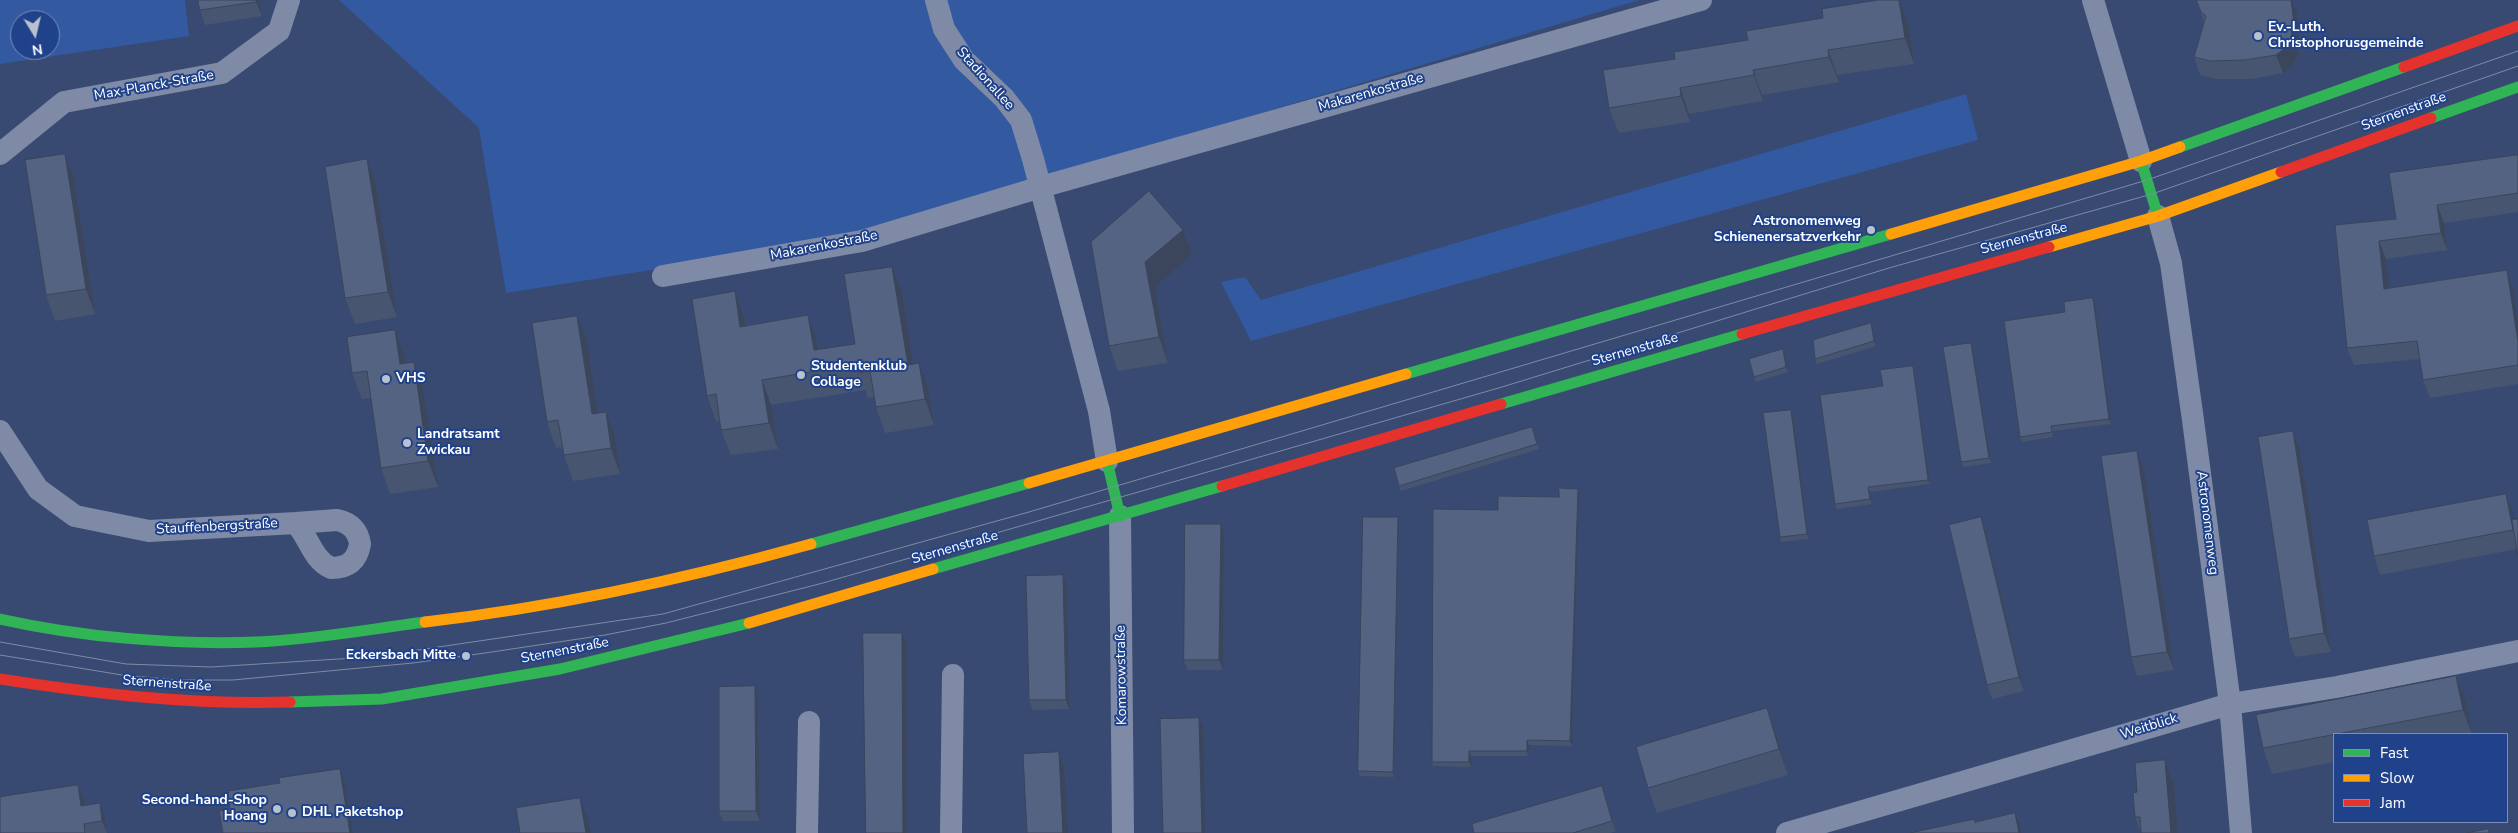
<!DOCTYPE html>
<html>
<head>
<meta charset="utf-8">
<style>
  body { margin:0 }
  #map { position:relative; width:2518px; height:833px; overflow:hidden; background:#384a72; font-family:"Nunito Sans",sans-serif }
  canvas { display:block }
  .legend { position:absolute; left:2333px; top:733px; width:175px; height:90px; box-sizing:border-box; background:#1f428a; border:1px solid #798eb9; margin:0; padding:6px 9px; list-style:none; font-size:15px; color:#fff }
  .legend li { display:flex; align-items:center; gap:10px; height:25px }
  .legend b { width:25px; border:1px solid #798eb9 }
  .north { position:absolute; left:10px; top:10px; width:50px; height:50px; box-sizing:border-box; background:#1f428a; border:1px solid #798eb9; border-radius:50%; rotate:171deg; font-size:14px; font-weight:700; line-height:20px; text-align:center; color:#fff }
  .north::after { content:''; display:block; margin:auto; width:18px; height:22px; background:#b9c0ce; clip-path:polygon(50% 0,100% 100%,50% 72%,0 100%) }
</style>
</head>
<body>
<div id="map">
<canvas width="2518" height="833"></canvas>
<ul class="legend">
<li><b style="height:6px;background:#30b455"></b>Fast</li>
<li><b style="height:6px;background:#ff9f0a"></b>Slow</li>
<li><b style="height:6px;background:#e5322d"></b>Jam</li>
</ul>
<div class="north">N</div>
</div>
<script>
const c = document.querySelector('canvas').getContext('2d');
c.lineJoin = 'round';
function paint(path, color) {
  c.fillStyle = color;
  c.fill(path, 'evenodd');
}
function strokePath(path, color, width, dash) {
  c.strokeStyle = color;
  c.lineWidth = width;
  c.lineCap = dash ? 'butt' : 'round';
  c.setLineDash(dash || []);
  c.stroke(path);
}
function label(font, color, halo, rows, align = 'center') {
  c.font = font + ' "Nunito Sans",sans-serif';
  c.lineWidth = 4;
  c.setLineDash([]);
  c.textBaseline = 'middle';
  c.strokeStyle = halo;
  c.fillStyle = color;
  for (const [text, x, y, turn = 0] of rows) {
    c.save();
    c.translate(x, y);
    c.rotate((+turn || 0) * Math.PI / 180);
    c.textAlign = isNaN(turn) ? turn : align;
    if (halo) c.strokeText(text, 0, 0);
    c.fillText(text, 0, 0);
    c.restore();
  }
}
paint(new Path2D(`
  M0 0H185L189 36 0 64ZM20 20H50V50H20Z
  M339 0H1639L834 241 506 293 479 128Z
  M1966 94 1978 140 1251 341 1221 282 1245 277 1261 300Z`), '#3359a1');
strokePath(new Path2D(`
  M936 0 944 29 964 60 1004 98 1021 120 1033 159 1099 411 1107 461
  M2093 0 2141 161
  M0 154 64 102 222 73 279 31 289 0
  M2158 216 2171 263 2193 420 2230 704 2241 833
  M663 276 862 241 1041 187 1701 0
  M0 431 38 489 75 516 149 531 296 523
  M1120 516 1123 833
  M337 520C351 523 358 531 360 544 357 561 348 568 331 568 313 560 309 538 296 523Z
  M807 833 809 722
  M951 833 953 675
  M1787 833 2230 704 2337 687 2518 651`), '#7f8ba6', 22);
strokePath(new Path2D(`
  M2431 118 2518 87
  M2180 147 2404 67
  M2141 161 2158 216
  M1406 374 1891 234
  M1501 404 1742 334
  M1107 461 1120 516
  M811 544 1029 483
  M933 569 1222 486
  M0 619C81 637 173 645 256 642 310 640 371 629 425 622
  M290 702 382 699 560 669 749 623`), '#30b455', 11);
strokePath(new Path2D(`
  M1891 234 2141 161 2180 147
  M2049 247 2158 216 2281 172
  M1029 483 1406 374
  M425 622C556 607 685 579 811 544
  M749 623 933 569`), '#ff9f0a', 11);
strokePath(new Path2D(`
  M2404 67 2518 26
  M2281 172 2431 118
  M1742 334 2049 247
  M1222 486 1501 404
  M0 679C96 694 192 705 290 702`), '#e5322d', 11);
strokePath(new Path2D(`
  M0 642 126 664 211 667 370 657 663 614 1029 512 2147 180 2518 51
  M0 655 122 675 177 680H233L413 663 485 653 605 635 666 623 823 583 1502 387 1889 268 2152 194 2518 66`), '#7f8ba5', 1);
paint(new Path2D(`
  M198 0H259L262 16 205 25 200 10Z
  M2197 2 2297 14 2300 42 2298 55 2291 67 2283 73 2252 79H2217L2200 75 2194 57 2204 23Z
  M1908 23 1914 64 1837 75 1839 82 1762 95 1763 101 1689 114 1690 122 1619 133 1609 108 1675 59 1748 40Z
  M65 154 74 179 95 314 55 321 46 295Z
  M2518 155V212L2444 223 2447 250 2386 259 2389 289 2507 270 2513 288 2518 319V384L2430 398 2423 380 2420 359 2354 365 2347 348 2335 225 2396 219Z
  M367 159 376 185 397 317 355 324 345 298Z
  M1183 230 1192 255 1155 287 1168 363 1118 371 1109 346Z
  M735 291 744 317 746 326 808 315 817 341 819 349 855 344 902 292 913 364 928 388 934 425 885 433 876 407 875 397 868 398 865 390 771 405 778 449 731 455 721 430 720 421H716L707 396Z
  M2095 303 2111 424 2052 431 2053 437 2022 442 2020 437 2065 312Z
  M1873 328 1876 346 1817 364 1815 359Z
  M395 330 404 355 405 363 414 362 423 388 438 487 390 494 381 468 371 398 362 399 352 373Z
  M587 342 598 413 615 438 620 474 573 481 564 455 562 447 556 448 547 422Z
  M1971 343 1973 348 1991 463 1963 467 1961 462Z
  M1783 349 1785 354 1788 372 1756 382 1754 377Z
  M1913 366 1914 371 1930 484 1870 492 1872 504 1837 509 1835 504 1883 386Z
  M1793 415 1809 539 1781 542 1780 537Z
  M1532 427 1539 449 1401 491 1399 486Z
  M2293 431 2300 450 2331 652 2295 657 2289 639Z
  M2137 451 2144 470 2174 670 2137 676 2131 657Z
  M1579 493 1572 746 1529 745 1528 756H1471V767L1433 766 1432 762 1498 510 1559 497Z
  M2506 494 2513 512 2517 549 2380 575 2374 556Z
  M1981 517 1986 532 2024 691 1992 699 1987 685Z
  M1399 522 1394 777 1360 776 1358 771Z
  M1224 534 1223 670H1187L1184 660Z
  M1063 575 1067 585 1069 709 1033 710 1029 700Z
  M2456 676 2466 701 2472 734H2334V762L2272 774 2263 748Z
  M755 686 758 696 760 821H723L719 811Z
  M1767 708 1776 734 1788 775 1657 813 1648 788Z
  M2165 760 2174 786 2178 833H2141L2135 817 2137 792Z
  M78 785 84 800V805L105 817 107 833H0Z
  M1602 786 1616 831 1610 833H1474Z`), '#485570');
paint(new Path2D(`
  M256 0H259L262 16 256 2Z
  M1899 0 1908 23 1914 64 1905 38Z
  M2291 0H2292L2297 14 2300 42 2298 55 2291 67 2283 73 2276 55Z
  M1828 50 1837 75 1839 82 1829 57Z
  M1753 70 1762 95 1763 101 1754 75Z
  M1680 88 1689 114 1690 122 1681 96Z
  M65 154 74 179 95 314 86 289Z
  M367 159 376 185 397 317 388 292Z
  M2437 205 2444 223 2447 250 2441 233Z
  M1183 230 1192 255 1155 287 1168 363 1159 337 1145 262Z
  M2379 241 2386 259 2391 307 2384 289Z
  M892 267 902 292 917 390 908 365Z
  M2507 270 2513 288 2518 319V342Z
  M735 291 744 317 750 352 740 327Z
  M2093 298 2095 303 2111 424 2109 419Z
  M808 315 817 341 822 370 814 350Z
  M577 316 587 342 602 440 592 414Z
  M1871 323 1873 328 1876 346 1874 341Z
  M395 330 404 355 409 390 400 364Z
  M1971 343 1973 348 1991 463 1989 458Z
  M1783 349 1785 354 1788 372 1786 367Z
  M414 362 423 388 438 487 428 461Z
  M919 363 928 388 934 425 925 399Z
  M1913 366 1914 371 1930 484 1928 480Z
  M762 380 771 405 778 449 769 423Z
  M1791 410 1793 415 1809 539 1807 534Z
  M606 412 615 438 620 474 611 448Z
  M2293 431 2300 450 2331 652 2324 633Z
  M2137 451 2144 470 2174 670 2167 652Z
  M1868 487 1870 492 1872 504 1870 499Z
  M1578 489 1579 493 1572 746 1570 741Z
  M2506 494 2513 512 2518 538 2513 530Z
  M1398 517 1399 522 1394 777 1393 772Z
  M1981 517 1986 532 2024 691 2019 677Z
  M1221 524 1224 534 1223 670 1219 660Z
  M1063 575 1067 585 1069 709 1066 700Z
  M902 633 907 644V833H903Z
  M2456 676 2466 701 2472 734 2463 710Z
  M755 686 758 696 760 821 756 811Z
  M1767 708 1776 734 1788 775 1779 749Z
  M1199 718 1203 727 1205 833H1202Z
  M1527 740 1529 745 1528 756 1527 751Z
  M1469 751 1471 756V767L1469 762Z
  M1059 752 1064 767 1068 833H1063Z
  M2165 760 2174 786 2178 833H2171Z
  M340 769 345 783 353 833H350Z
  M78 785 84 800 86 820 81 806Z
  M1602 786 1605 796 1616 831 1612 821Z
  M580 798 589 823 591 833H586Z
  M100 803 105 817 107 833 102 821Z
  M2015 813 2022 833H2019Z`), '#3b455b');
const building = new Path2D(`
  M198 0H256V2L200 10Z
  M1879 0H1899L1905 38 1828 50 1829 57 1753 70 1754 75 1680 88 1681 96 1609 108 1603 70 1675 59 1674 52 1748 40 1746 31 1823 18 1822 9Z
  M2197 0H2291L2294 23 2291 37 2285 48 2276 55 2245 60 2210 61 2194 57 2206 16 2201 12 2197 2Z
  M65 154 86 289 46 295 25 160Z
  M2518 155V193L2437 205 2441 233 2379 241 2384 289 2507 270 2518 342V365L2423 380 2417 341 2347 348 2335 225 2396 219 2389 173Z
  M367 159 388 292 345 298 325 167Z
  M1149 191 1183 230 1145 262 1159 337 1109 346 1091 242Z
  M892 267 908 365 919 363 925 399 876 407 870 371 859 373 858 364 762 380 769 423 721 430 716 394 707 396 692 299 735 291 740 327 808 315 814 350 855 344 844 274Z
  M2093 298 2109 419 2051 426 2052 432 2020 437 2004 321 2065 312 2064 302Z
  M577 316 592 414 606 412 611 448 564 455 558 420 547 422 532 323Z
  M1871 323 1874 341 1815 359 1813 340Z
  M395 330 400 364 414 362 428 461 381 468 367 371 352 373 347 337Z
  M1971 343 1989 458 1961 462 1943 347Z
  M1783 349 1786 367 1754 377 1749 359Z
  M1913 366 1928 480 1868 487 1870 499 1835 504 1820 395 1883 386 1880 370Z
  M1791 410 1807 534 1780 537 1763 413Z
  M1532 427 1537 444 1399 486 1394 468Z
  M2293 431 2324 633 2289 639 2258 437Z
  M2137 451 2167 652 2131 657 2101 456Z
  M1559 488 1578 489 1570 741 1527 740V751H1469V762H1432L1433 509 1498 510V496L1559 497Z
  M2506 494 2513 530 2374 556 2367 520Z
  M1363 517H1398L1393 772 1358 771Z
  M1981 517 2019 677 1987 685 1949 525Z
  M2518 519V557L2512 520Z
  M1185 524H1221L1219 660H1184Z
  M1063 575 1066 700H1029L1026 576Z
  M863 633H902L903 833H866Z
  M2456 676 2463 710 2263 748 2256 715Z
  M755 686 756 811H719V687Z
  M1767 708 1779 749 1648 788 1636 747Z
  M1199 718 1202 833H1163L1160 719Z
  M1059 752 1063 833H1027L1023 754Z
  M2165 760 2171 833H2141L2140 817H2135L2133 793 2137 792 2135 763Z
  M340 769 350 833H223L219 811 230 809 228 791 280 783 279 778Z
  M78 785 81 806 100 803 102 821 84 824 85 833H0V797Z
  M1602 786 1612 821 1573 833H1474L1472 824Z
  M580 798 586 833H520L516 808Z
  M2015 813 2019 833H1910L1974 819 1975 822Z
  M2488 829 2489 833H2467Z`);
paint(building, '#546382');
strokePath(building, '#3b455b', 1);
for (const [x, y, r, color] of [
  [2258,36,5,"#b9c0ce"],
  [1871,230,5,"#b9c0ce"],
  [801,375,5,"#b9c0ce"],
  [386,379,5,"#b9c0ce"],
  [407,443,5,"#b9c0ce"],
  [466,656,5,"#b9c0ce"],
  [277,809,5,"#b9c0ce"],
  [292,813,5,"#b9c0ce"]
]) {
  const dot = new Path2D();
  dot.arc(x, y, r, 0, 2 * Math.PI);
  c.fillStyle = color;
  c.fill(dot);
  strokePath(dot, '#1f428a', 2);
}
label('bold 14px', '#fff', '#1f428a', [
  ["Ev.-Luth.",2268,28],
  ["Christophorusgemeinde",2268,44],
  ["Astronomenweg",1861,222,"right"],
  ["Schienenersatzverkehr",1861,238,"right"],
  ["Studentenklub",811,367],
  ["Collage",811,383],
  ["VHS",396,379],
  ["Landratsamt",417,435],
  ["Zwickau",417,451],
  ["Eckersbach Mitte",456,656,"right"],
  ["Second-hand-Shop",267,801,"right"],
  ["Hoang",267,817,"right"],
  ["DHL Paketshop",302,813]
], 'left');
label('14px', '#fff', '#1f428a', [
  ["Stadionallee",985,79,48],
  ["Max-Planck-Straße",154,86,-10],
  ["Makarenkostraße",1371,93,-16],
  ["Sternenstraße",2404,112,-20],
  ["Sternenstraße",2024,239,-15],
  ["Makarenkostraße",824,246,-11],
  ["Sternenstraße",1635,350,-16],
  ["Astronomenweg",2207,523,83],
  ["Stauffenbergstraße",217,527,-3],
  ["Sternenstraße",955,548,-16],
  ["Sternenstraße",565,651,-11],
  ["Komarowstraße",1122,675,-91],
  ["Sternenstraße",167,684,4],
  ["Weitblick",2149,727,-17]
]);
</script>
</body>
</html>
